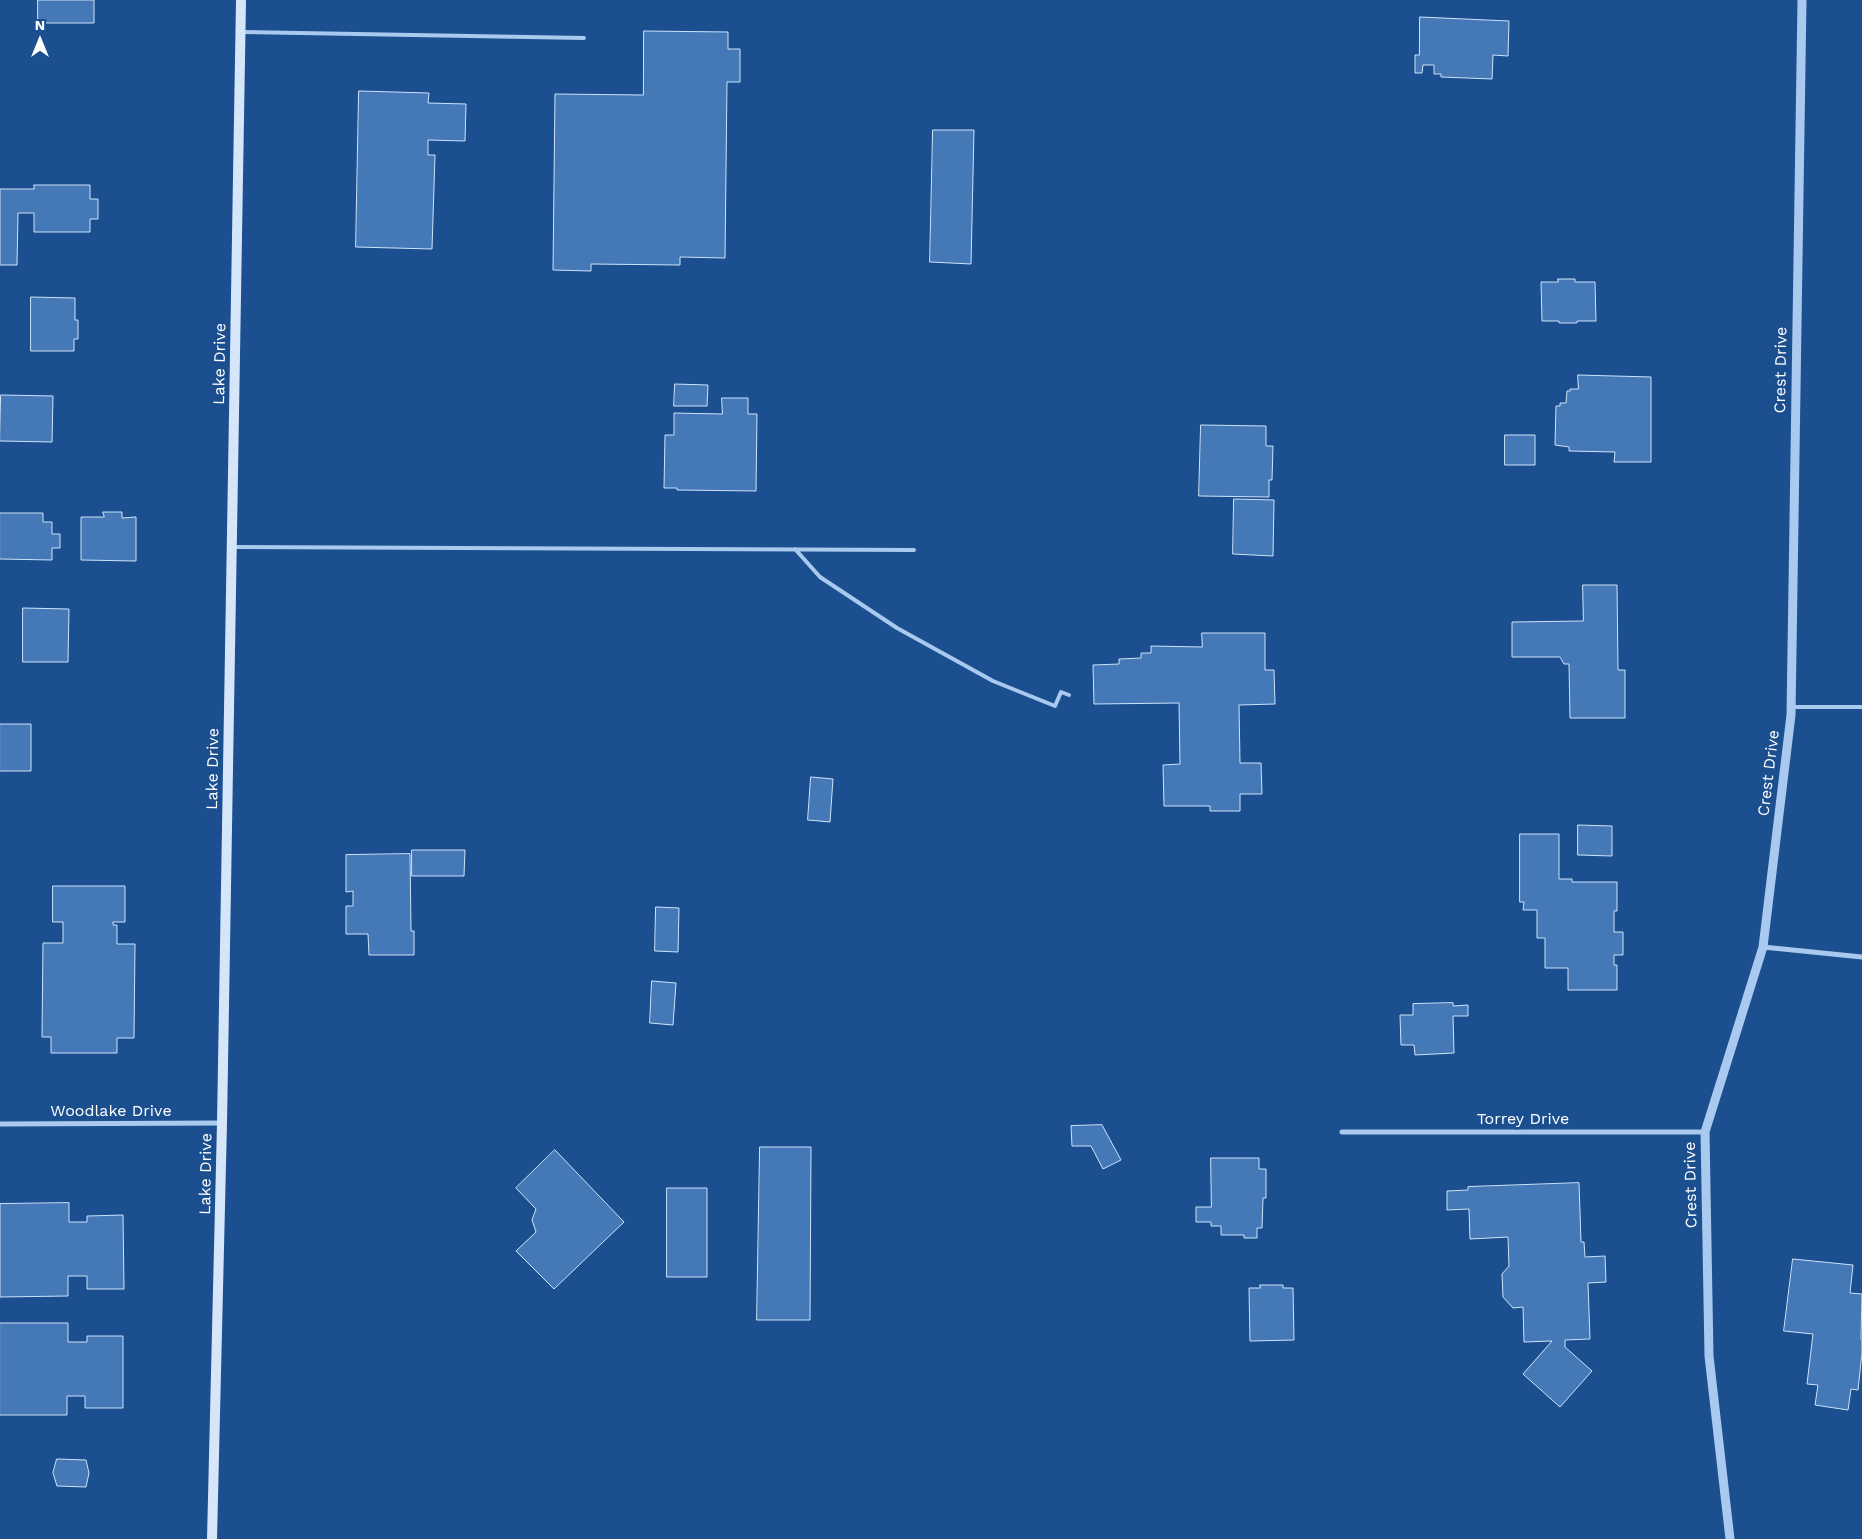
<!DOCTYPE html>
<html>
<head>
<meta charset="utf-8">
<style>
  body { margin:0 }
  #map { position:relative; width:1862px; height:1539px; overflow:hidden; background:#1b4f8f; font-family:"Work Sans",sans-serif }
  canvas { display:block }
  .north { position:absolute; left:15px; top:15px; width:50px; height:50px; -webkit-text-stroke:4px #1b4f8f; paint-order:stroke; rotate:0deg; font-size:14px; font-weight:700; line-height:20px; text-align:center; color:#fff }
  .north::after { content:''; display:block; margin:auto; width:18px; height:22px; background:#fff; clip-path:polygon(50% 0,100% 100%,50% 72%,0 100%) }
</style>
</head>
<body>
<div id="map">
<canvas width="1862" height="1539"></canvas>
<div class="north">N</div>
</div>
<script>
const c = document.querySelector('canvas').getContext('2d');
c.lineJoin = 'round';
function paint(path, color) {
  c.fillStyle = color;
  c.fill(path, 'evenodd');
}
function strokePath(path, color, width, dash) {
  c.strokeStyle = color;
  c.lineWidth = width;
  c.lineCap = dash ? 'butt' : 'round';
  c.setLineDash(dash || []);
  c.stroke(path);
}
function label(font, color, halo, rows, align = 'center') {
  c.font = font + ' "Work Sans",sans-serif';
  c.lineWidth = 5;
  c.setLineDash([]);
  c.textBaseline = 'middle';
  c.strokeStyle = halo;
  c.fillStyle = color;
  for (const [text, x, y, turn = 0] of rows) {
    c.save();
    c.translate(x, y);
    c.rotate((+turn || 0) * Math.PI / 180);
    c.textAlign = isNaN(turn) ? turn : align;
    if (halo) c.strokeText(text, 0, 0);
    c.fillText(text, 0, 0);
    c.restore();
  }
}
const building = new Path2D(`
  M38 0H94V23H38Z
  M1420 17 1509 21 1508 56 1493 55 1492 79 1441 77V74H1434V65H1423L1422 73H1415V55H1419Z
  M644 31 728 32V49H740V82H727L725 258 680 257V265L591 264V271L553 270 555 94 643 95Z
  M359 91 429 93 428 103 466 104 465 141 428 140V155H435L432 249 356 247Z
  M933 130H974L971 264 930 262Z
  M34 185H90V199H98V219H90V232H34V213H18L17 265H0V189H34Z
  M1558 279H1575V282H1595L1596 321H1577V323H1559V321H1542L1541 282H1558Z
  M31 297 75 298V320H78V339H74V351H31Z
  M1578 375 1651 377V462H1614L1615 452 1569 451V447L1555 445 1556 406H1560V403H1566L1567 391H1570V389H1578Z
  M675 384 708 385 707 406H674Z
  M1 395 53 396 52 442 0 441Z
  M722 398H748V414H757L756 491 677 490V488H664L665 435H674V413L722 414Z
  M1201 425 1266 426V446H1273L1272 480H1269V497L1199 496Z
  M1505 435H1535V465H1505Z
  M1234 499 1274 500 1273 556 1233 554Z
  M103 512H122V518L136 517V561L81 560V517H104Z
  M0 513H43V522H52V534H60V548H52V560L0 559Z
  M1583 585H1617L1618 670H1625V718H1570L1569 664H1564L1560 657H1512V622L1583 621Z
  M23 608 69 609 68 662H23Z
  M1202 633H1265V670H1274L1275 704 1239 705 1240 763H1261L1262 794H1240V811H1210V806H1164L1163 765 1180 764 1179 703 1094 704 1093 665 1119 664V659L1141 658V653H1151V646L1202 647Z
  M0 724H31V771H0Z
  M811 777 833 779 830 822 808 820Z
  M1578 825 1612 826V856L1578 855Z
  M1520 834H1559V879H1572V882H1617V911H1614V932H1623V955H1614V965H1617V990H1568V968H1545V938H1537V910H1523L1524 902H1520Z
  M412 850H465L464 876H412Z
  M410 854 411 931H414V955H369L368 934H346V906H353V891L346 892V855Z
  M53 886H125V922H113V925H117V944H135L134 1038H117V1053H51V1037H42L43 943H63V922H53Z
  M656 907 679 908 678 952 655 951Z
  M652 981 676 983 673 1025 650 1023Z
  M1453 1003V1006L1468 1005V1016H1453L1454 1053 1415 1055 1414 1045H1401L1400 1015H1413V1004Z
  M1102 1125 1121 1160 1103 1169 1091 1146H1072L1071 1126Z
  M760 1147H811L810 1320H757Z
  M555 1150 624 1222 554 1289 516 1251 536 1232 532 1220 536 1209 516 1188Z
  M1211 1158H1259V1169H1266V1198H1263L1262 1228H1257V1238H1244V1235H1221V1226H1211V1222H1196V1207H1211Z
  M1579 1183 1581 1242H1584L1585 1257 1605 1256 1606 1282 1588 1283 1590 1339 1565 1340V1347L1592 1371 1560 1407 1523 1374 1552 1341 1524 1342 1523 1307 1513 1308 1503 1297 1502 1274 1509 1266 1508 1237 1470 1239 1469 1209 1447 1210V1191L1468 1190V1187Z
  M667 1188H707V1277H667Z
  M69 1203V1222H87V1216L123 1215 124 1289H87V1276H68V1296L0 1297V1204Z
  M1793 1259 1853 1265 1850 1293 1862 1294 1861 1339H1862V1353L1858 1390 1851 1389 1848 1410 1815 1405 1818 1385 1807 1384 1813 1334 1784 1331Z
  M1260 1285H1283V1288H1293L1294 1340 1250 1341 1249 1288H1260Z
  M0 1323H68V1342H87V1336H123V1408H85V1396H67V1415H0Z
  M57 1459 86 1460 89 1473 86 1487 57 1486 53 1473Z`);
paint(building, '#4478b7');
strokePath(building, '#cfe3fa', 1);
strokePath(new Path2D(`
  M243 32 584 38
  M234 547 914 550
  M795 549 820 577 897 628 993 681 1055 706 1061 692 1069 695
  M1791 707H1862`), '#a9c9ee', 4);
strokePath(new Path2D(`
  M1763 947 1862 957
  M0 1124 222 1123
  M1342 1132H1705`), '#a9c9ee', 5);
strokePath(new Path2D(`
  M1730 1539 1709 1356 1705 1132 1763 947 1791 715 1802 0`), '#a9c9ee', 9);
strokePath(new Path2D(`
  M212 1539 222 1123 241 0`), '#d6e6fa', 10);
label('16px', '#fff', '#1b4f8f', [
  ["Lake Drive",220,364,-89],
  ["Crest Drive",1781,370,-89],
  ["Lake Drive",213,769,-89],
  ["Crest Drive",1769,773,-83],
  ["Woodlake Drive",111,1111],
  ["Torrey Drive",1523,1119],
  ["Lake Drive",206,1174,-89],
  ["Crest Drive",1691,1185,-91]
]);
</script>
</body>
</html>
